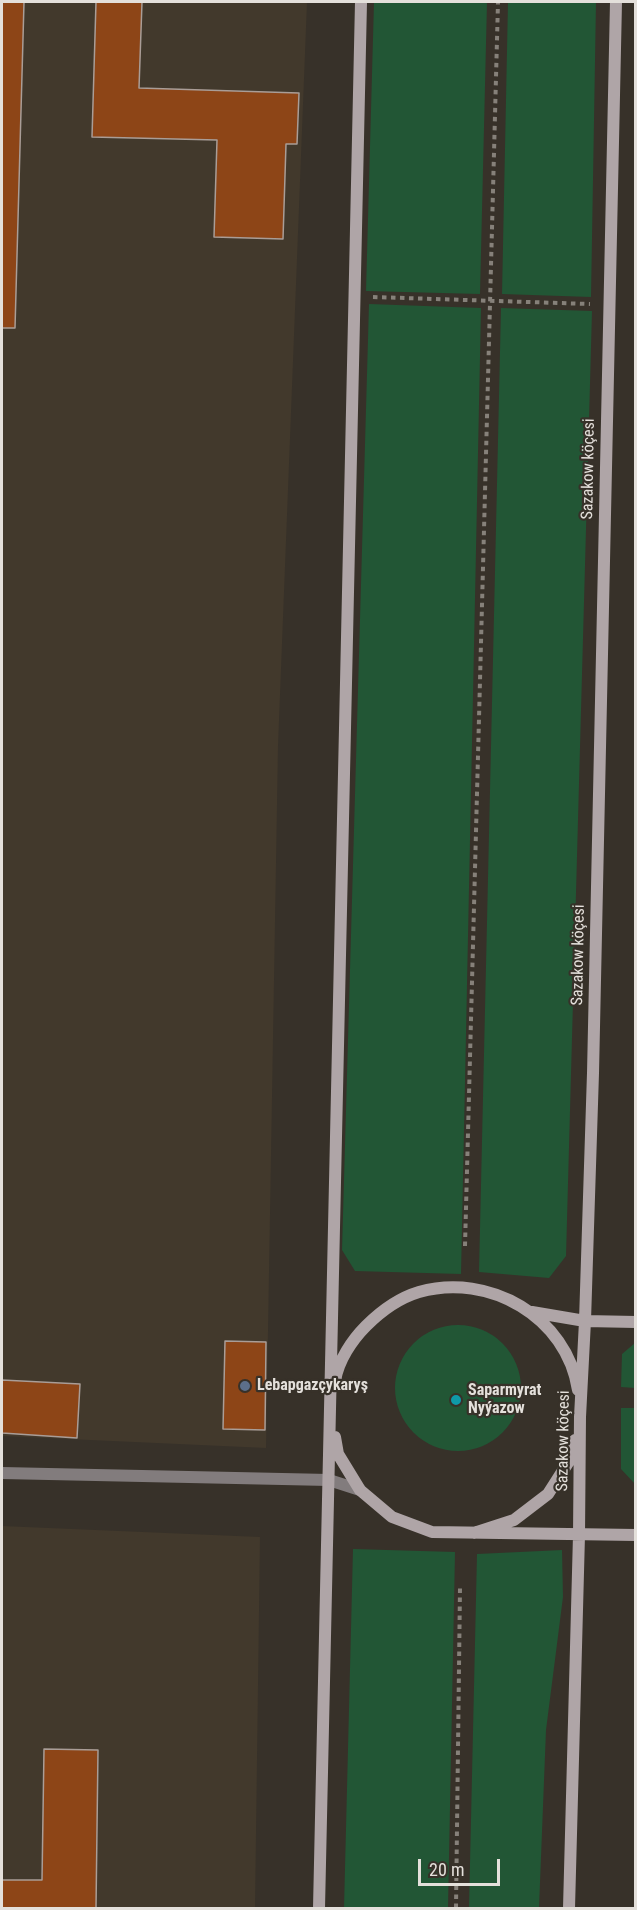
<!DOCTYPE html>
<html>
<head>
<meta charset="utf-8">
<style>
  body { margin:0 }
  #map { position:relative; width:637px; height:1910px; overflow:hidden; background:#373129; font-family:"Roboto Condensed",sans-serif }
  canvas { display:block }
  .frame { position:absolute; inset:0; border:3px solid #e4e0db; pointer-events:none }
  .scale { position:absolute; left:418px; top:1859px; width:82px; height:27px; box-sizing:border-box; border:3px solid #e4e0db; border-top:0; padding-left:8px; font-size:18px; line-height:21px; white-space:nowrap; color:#e4e0db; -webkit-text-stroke:4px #373129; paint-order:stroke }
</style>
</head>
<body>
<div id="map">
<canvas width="637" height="1910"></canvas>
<div class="frame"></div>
<div class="scale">20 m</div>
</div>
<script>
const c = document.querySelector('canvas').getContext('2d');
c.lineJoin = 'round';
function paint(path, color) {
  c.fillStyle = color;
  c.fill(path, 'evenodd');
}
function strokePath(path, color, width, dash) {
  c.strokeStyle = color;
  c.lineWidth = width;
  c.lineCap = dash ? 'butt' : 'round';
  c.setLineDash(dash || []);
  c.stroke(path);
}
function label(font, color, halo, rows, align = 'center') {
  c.font = font + ' "Roboto Condensed",sans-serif';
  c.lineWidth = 4.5;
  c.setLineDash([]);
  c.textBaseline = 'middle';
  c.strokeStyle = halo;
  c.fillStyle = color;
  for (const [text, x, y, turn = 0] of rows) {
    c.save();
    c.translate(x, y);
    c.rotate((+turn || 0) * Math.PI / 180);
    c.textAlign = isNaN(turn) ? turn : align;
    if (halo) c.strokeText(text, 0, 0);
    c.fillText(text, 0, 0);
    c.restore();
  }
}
paint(new Path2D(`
  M2 2H307L278 746 266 1448 2 1436Z
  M2 1526 260 1537 255 1908H2Z`), '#42392c');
paint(new Path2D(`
  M374 2H487L480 294 366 291Z
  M508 2H596L591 297 502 294Z
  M369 304 481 308 461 1274 355 1271 342 1250Z
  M501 308 592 311 566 1256 549 1278 479 1272Z
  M395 1388a63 63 0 1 1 126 0a63 63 0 1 1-126 0Z
  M635 1343V1388L621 1387 622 1354Z
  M621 1408H635V1484L621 1469Z
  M353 1549 455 1552 448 1908H344Z
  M562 1550 563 1597 546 1730 539 1908H469L477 1554Z`), '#225635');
const building = new Path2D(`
  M2 2H24L15 328H2Z
  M96 2H142L139 88 299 93 297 144H286L283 239 214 237 217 140 92 137Z
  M225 1341 266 1342 265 1430 223 1429Z
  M2 1380 80 1384 77 1438 2 1433Z
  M44 1749 98 1750 96 1908H2V1880H42Z`);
paint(building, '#8d4517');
strokePath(building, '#a99d97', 1.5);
strokePath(new Path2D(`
  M373 297 590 304
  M465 1246 498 2
  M456 1908 460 1588`), '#86817a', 4, [4.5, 4.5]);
strokePath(new Path2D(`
  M2 1473 329 1480 360 1490`), '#827c7d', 12);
strokePath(new Path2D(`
  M532 1312 585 1321 636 1322
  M335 1381C338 1361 352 1340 366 1326 381 1311 399 1298 419 1292 489 1272 567 1317 578 1390
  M335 1437 338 1454 360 1490 392 1517 432 1532 636 1535
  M474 1533 514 1520 548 1494 571 1458 575 1440
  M319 1908 361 2
  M569 1908 579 1535 580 1417 585 1321 593 1073 616 2`), '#afa5a7', 12);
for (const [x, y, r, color] of [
  [245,1386,6,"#5c6f8a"],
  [456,1400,6,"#0f9aa8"]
]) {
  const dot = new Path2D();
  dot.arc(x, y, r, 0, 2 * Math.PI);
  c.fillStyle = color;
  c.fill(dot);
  strokePath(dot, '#373129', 2);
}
label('16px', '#e4e0db', '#373129', [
  ["Sazakow köçesi",589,469,-89],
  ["Sazakow köçesi",579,955,-89],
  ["Sazakow köçesi",564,1441,-89]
]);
label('bold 16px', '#e4e0db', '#373129', [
  ["Lebapgazçykaryş",257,1386],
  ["Saparmyrat",468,1391],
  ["Nyýazow",468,1409]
], 'left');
</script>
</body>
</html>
